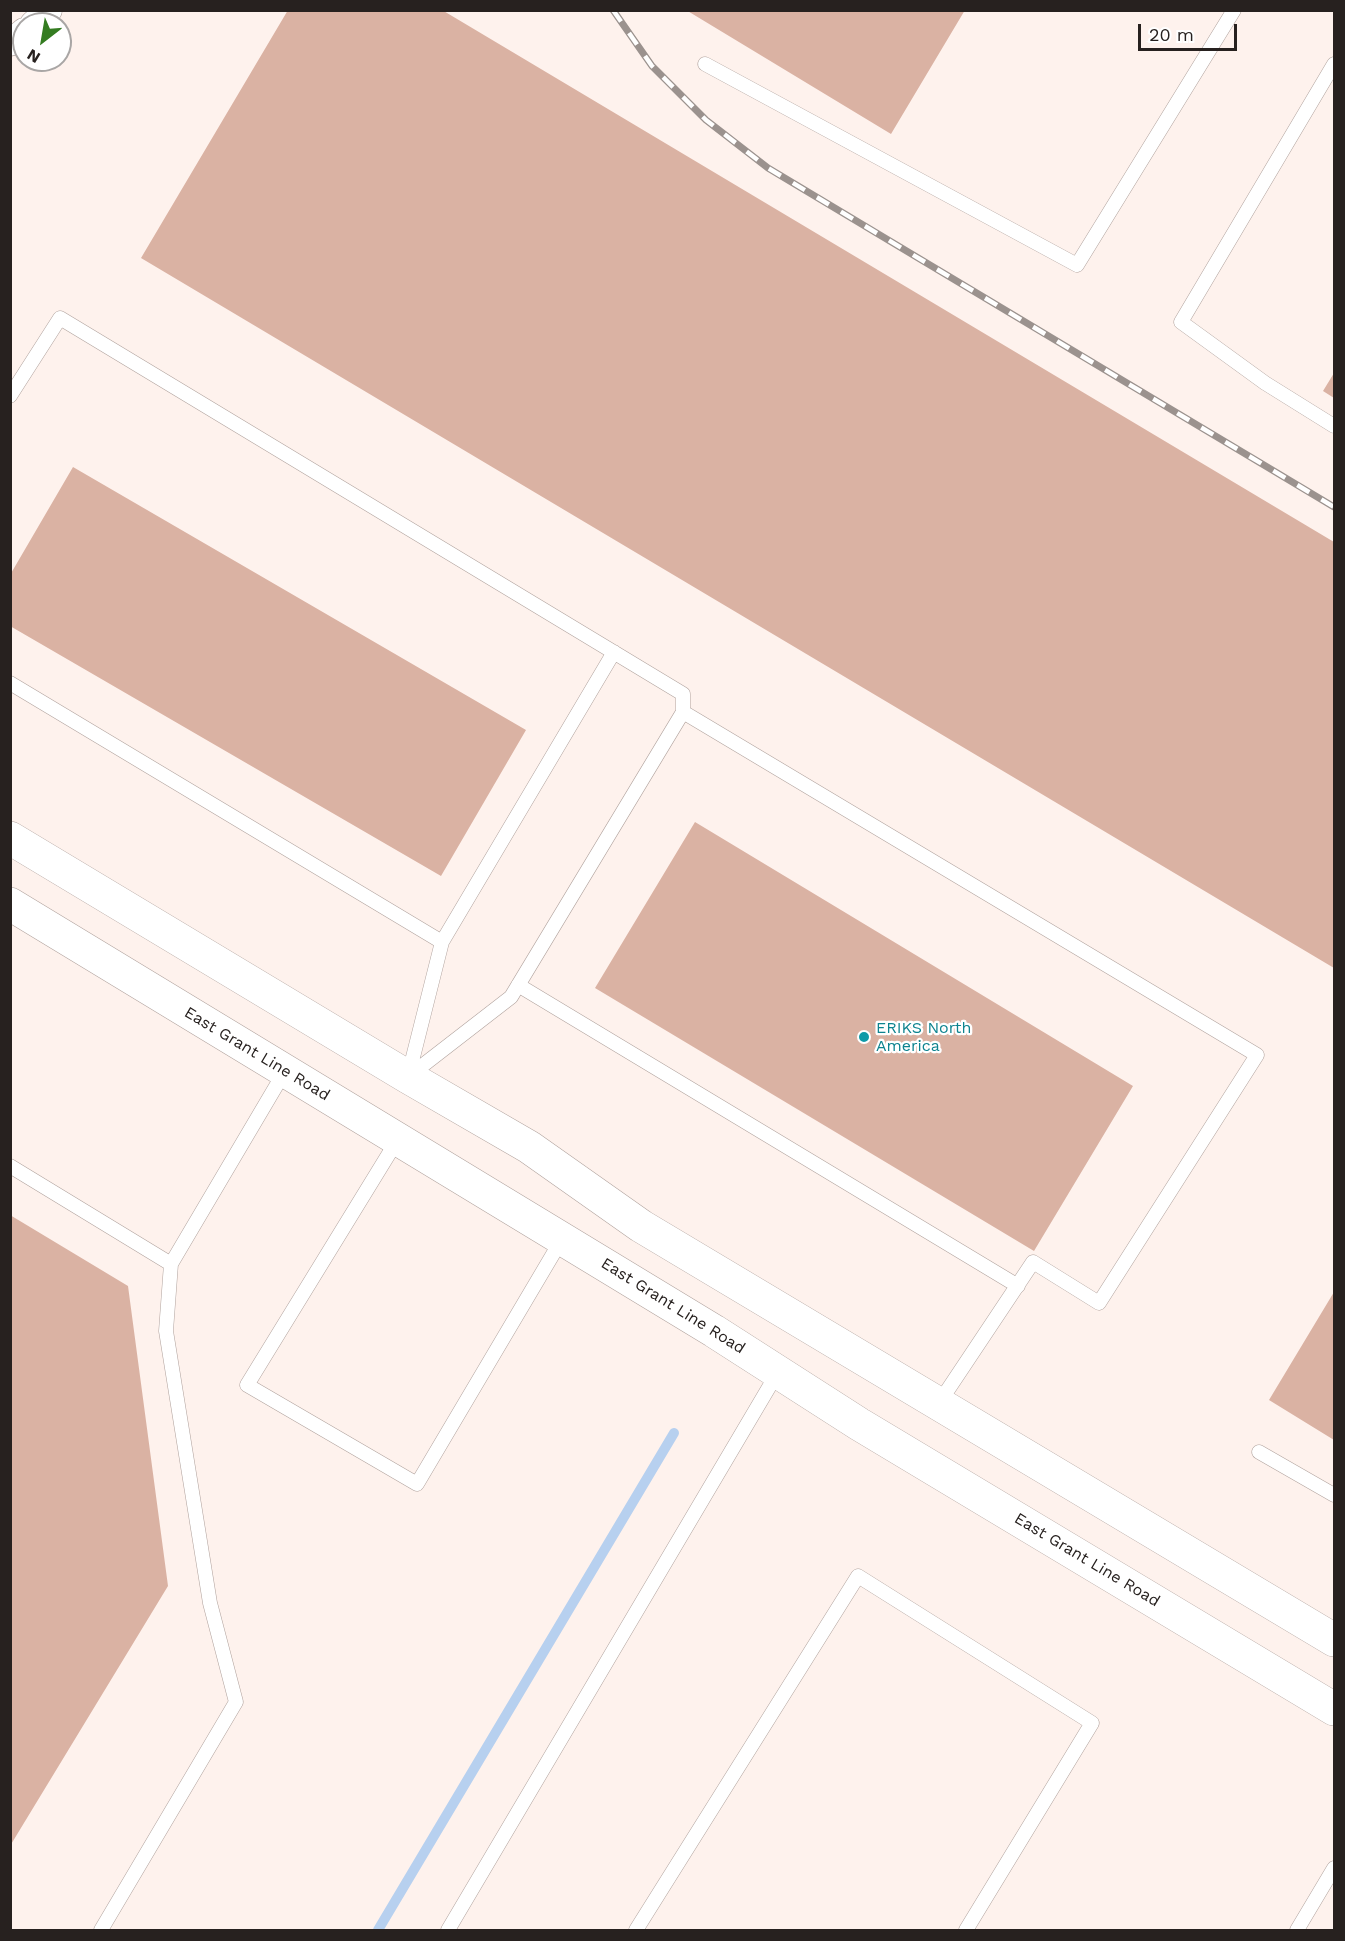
<!DOCTYPE html>
<html>
<head>
<meta charset="utf-8">
<style>
  body { margin:0 }
  #map { position:relative; width:1345px; height:1941px; overflow:hidden; background:#fef2ed; font-family:"Work Sans",sans-serif }
  canvas { display:block }
  .frame { position:absolute; inset:0; border:12px solid #27211f; pointer-events:none }
  .north { position:absolute; left:12px; top:12px; width:60px; height:60px; box-sizing:border-box; background:#fff; border:2px solid #a9a6a5; border-radius:50%; rotate:211deg; font-size:16px; font-weight:700; line-height:24px; text-align:center; color:#27211f }
  .north::after { content:''; display:block; margin:auto; width:21px; height:27px; background:#347c21; clip-path:polygon(50% 0,100% 100%,50% 72%,0 100%) }
  .scale { position:absolute; left:1138px; top:24px; width:99px; height:27px; box-sizing:border-box; border:3px solid #27211f; border-top:0; padding-left:8px; font-size:18px; line-height:21px; white-space:nowrap; color:#27211f; -webkit-text-stroke:4px #fff; paint-order:stroke }
</style>
</head>
<body>
<div id="map">
<canvas width="1345" height="1941"></canvas>
<div class="frame"></div>
<div class="north">N</div>
<div class="scale">20 m</div>
</div>
<script>
const c = document.querySelector('canvas').getContext('2d');
c.lineJoin = 'round';
function strokePath(path, color, width, dash) {
  c.strokeStyle = color;
  c.lineWidth = width;
  c.lineCap = dash ? 'butt' : 'round';
  c.setLineDash(dash || []);
  c.stroke(path);
}
function paint(path, color) {
  c.fillStyle = color;
  c.fill(path, 'evenodd');
}
function label(font, color, halo, rows, align = 'center') {
  c.font = font + ' "Work Sans",sans-serif';
  c.lineWidth = 4.5;
  c.setLineDash([]);
  c.textBaseline = 'middle';
  c.strokeStyle = halo;
  c.fillStyle = color;
  for (const [text, x, y, turn = 0] of rows) {
    c.save();
    c.translate(x, y);
    c.rotate((+turn || 0) * Math.PI / 180);
    c.textAlign = isNaN(turn) ? turn : align;
    if (halo) c.strokeText(text, 0, 0);
    c.fillText(text, 0, 0);
    c.restore();
  }
}
strokePath(new Path2D(`
  M378 1930 674 1433`), '#b7d0ef', 10);
paint(new Path2D(`
  M288 10H442L1334 542V968L141 258Z
  M686 10H965L891 134Z
  M1334 373V398L1323 391Z
  M73 467 526 730 441 876 10 626V575Z
  M695 822 1133 1086 1034 1251 595 988Z
  M10 1215 128 1286 168 1586 10 1846Z
  M1334 1292V1440L1269 1400Z`), '#dab2a3');
const service = new Path2D(`
  M705 64 1077 265 1234 10
  M1334 64 1181 322 1265 383 1334 426
  M10 396 60 318 683 694V712
  M10 683 442 942 408 1077
  M442 942 614 652
  M518 985 1018 1286
  M409 1076 511 997 683 712 1257 1055 1099 1303 1033 1262 939 1403
  M398 1139 247 1385 417 1484 562 1239
  M10 1166 171 1264 285 1071
  M1259 1452 1334 1495
  M101 1930 236 1702 210 1603 166 1331 171 1264
  M448 1930 778 1372
  M636 1930 858 1576 1092 1723 966 1930
  M1297 1930 1334 1868`);
const minor = new Path2D(`
  M33 24 49 10
  M10 43 24 31`);
const primary = new Path2D(`
  M10 838 408 1077 529 1147 641 1226 1334 1640
  M10 904 714 1331 859 1424 1334 1709`);
strokePath(service, '#b0a29d', 15);
strokePath(minor, '#b0a29d', 27);
strokePath(primary, '#b0a29d', 34);
strokePath(service, '#fff', 14);
strokePath(minor, '#fff', 26);
strokePath(primary, '#fff', 33);
const rail = new Path2D(`
  M613 10 652 66 706 120 768 168 1334 507`);
strokePath(rail, '#9b928e', 7);
strokePath(rail, '#fff', 4.5, [14]);
for (const [x, y, r, color] of [
  [864,1037,6,"#0f9aa8"]
]) {
  const dot = new Path2D();
  dot.arc(x, y, r, 0, 2 * Math.PI);
  c.fillStyle = color;
  c.fill(dot);
  strokePath(dot, '#fff', 2);
}
label('16px', '#0d838f', '#fff', [
  ["ERIKS North",876,1028],
  ["America",876,1046]
], 'left');
label('16px', '#27211f', '#fff', [
  ["East Grant Line Road",257,1054,31],
  ["East Grant Line Road",673,1306,32],
  ["East Grant Line Road",1087,1560,31]
]);
</script>
</body>
</html>
